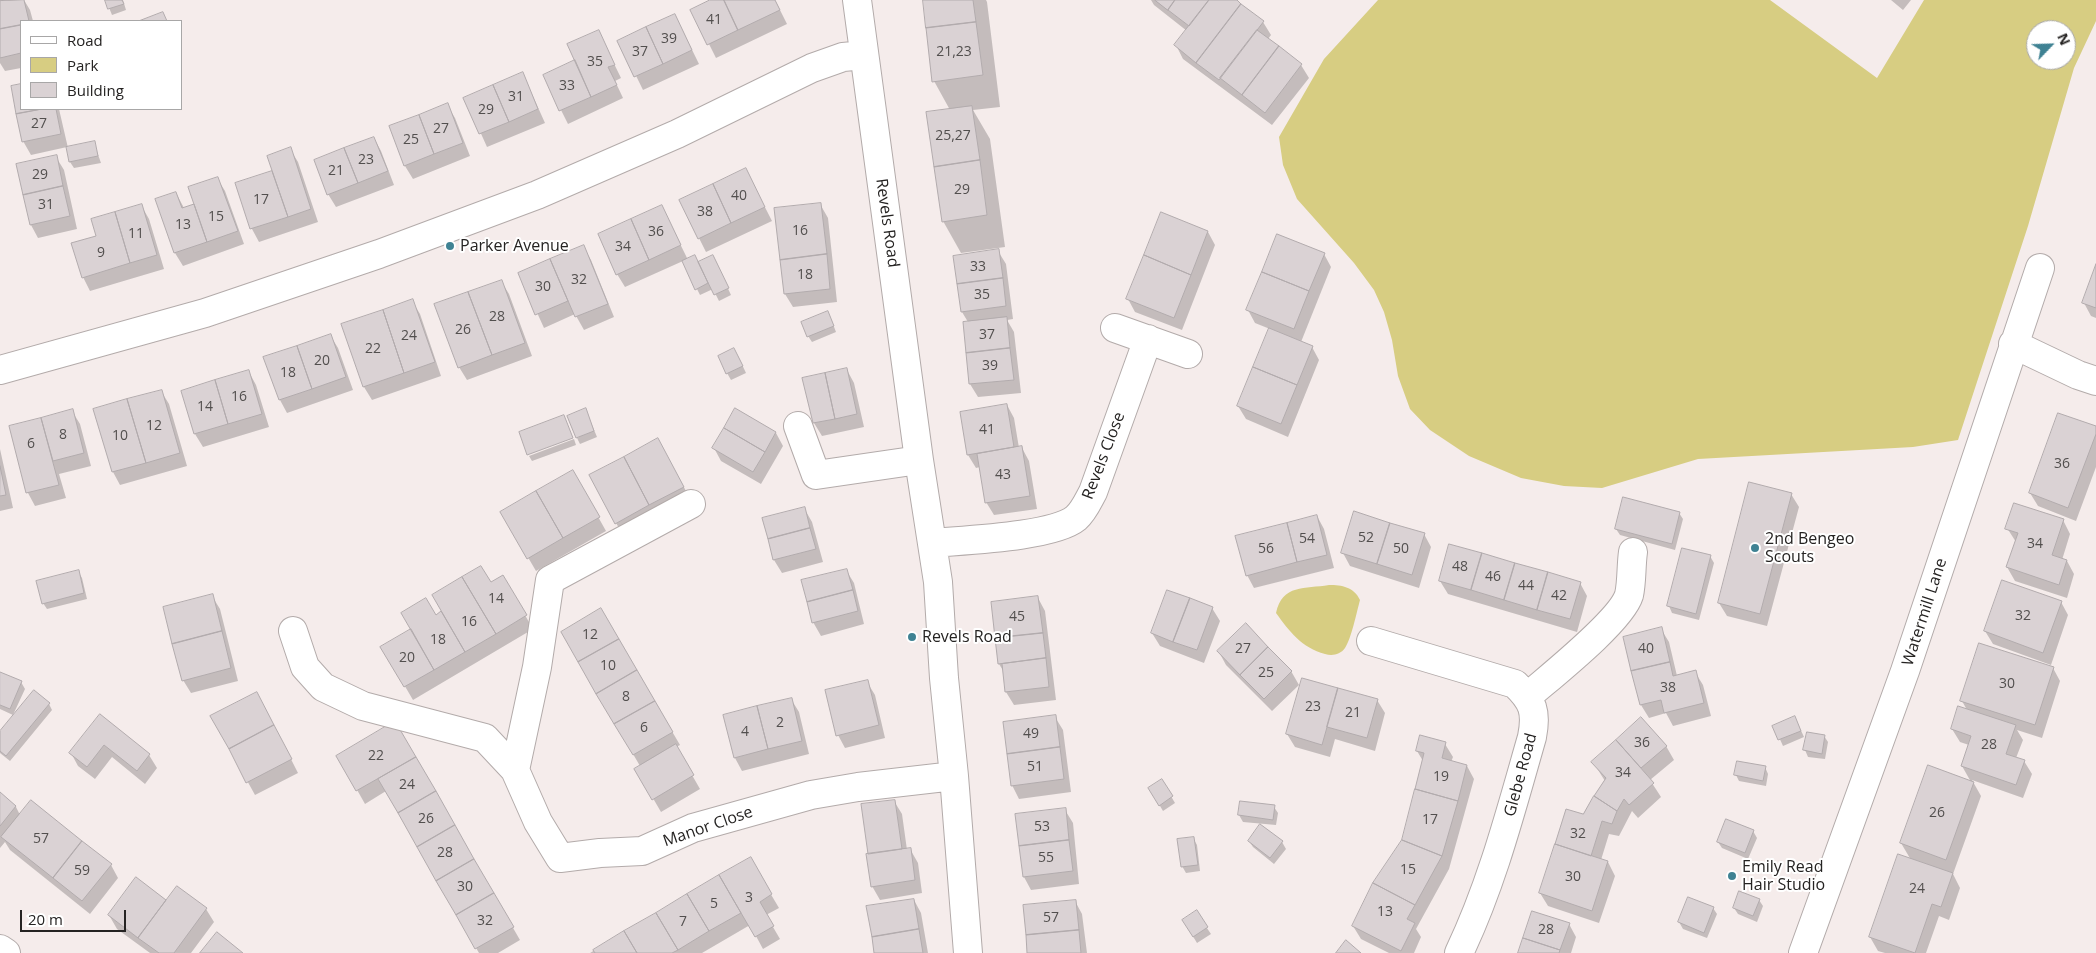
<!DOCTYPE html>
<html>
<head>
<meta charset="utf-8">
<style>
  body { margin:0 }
  #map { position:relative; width:2096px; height:953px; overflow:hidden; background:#f5eceb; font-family:"Open Sans",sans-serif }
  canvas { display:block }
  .legend { position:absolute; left:20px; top:20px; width:162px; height:90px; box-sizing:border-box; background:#fff; border:1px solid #a8a7a7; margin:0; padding:6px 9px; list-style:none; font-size:15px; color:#252322 }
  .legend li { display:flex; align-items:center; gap:10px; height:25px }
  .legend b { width:25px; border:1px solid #a8a7a7 }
  .north { position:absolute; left:2026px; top:20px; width:50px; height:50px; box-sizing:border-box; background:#fff; border:1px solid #a8a7a7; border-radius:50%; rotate:66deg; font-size:14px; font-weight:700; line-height:20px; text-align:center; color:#252322 }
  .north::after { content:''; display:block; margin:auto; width:18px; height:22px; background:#3f8293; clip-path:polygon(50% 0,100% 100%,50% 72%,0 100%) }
  .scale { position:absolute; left:20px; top:910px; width:106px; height:22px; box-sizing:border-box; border:2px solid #252322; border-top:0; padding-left:6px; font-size:15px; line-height:18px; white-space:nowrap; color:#252322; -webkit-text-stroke:4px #fff; paint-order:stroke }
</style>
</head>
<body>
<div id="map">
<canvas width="2096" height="953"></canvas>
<ul class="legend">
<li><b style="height:6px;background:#fff"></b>Road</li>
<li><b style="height:14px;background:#d7cd82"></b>Park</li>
<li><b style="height:14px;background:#dad2d4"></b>Building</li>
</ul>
<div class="north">N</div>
<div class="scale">20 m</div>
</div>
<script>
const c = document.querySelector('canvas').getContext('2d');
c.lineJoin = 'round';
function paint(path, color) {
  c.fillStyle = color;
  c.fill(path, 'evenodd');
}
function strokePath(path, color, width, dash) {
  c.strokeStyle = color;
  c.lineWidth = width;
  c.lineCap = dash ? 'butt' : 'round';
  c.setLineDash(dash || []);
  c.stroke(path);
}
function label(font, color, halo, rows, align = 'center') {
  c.font = font + ' "Open Sans",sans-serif';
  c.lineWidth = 4;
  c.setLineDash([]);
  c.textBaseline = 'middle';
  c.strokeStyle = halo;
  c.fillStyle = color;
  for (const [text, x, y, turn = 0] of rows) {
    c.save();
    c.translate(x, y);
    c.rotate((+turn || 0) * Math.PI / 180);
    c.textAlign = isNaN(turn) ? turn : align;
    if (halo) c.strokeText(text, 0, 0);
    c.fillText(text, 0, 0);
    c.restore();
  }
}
paint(new Path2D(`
  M1378 0H1770L1877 78 1924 0H2096V21L2074 68 2028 226 1958 440 1913 447 1698 459 1602 488 1564 486 1521 478 1469 456 1430 430 1410 409 1398 376 1392 340 1384 312 1374 290 1354 263 1297 199 1283 165 1279 137 1324 59ZM2036 30H2066V60H2036Z
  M1329 585C1342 585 1354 587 1360 600 1357 611 1351 640 1345 648 1340 655 1332 656 1325 654 1302 648 1289 631 1276 613 1282 584 1305 589 1329 585Z`), '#d7cd82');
paint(new Path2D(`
  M9 0H24L30 10 33 21H21V68L5 71 0 63V2Z
  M106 0H123L126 10 112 15Z
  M713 0H775L787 24 716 58 692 10Z
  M924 0H986L987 2 1000 107 973 110 990 139 1005 247 961 253 943 221 950 110 934 81Z
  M1151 0H1235L1263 22 1271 35 1268 39 1301 65 1309 78 1272 125 1183 59 1176 45 1187 31 1154 5Z
  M1891 0H1911L1903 10Z
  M675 15 699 64 643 90 619 41Z
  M598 31 621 78 615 81 623 98 568 124 544 76 576 61Z
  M523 74 545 123 487 147 465 98Z
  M21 85V109H59L68 148 94 143 101 163 74 168 70 162 67 147 31 155 23 141 12 87Z
  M447 105 455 118 470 156 413 179 405 166Z
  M374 138 381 151 394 185 336 207 328 194Z
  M290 149 298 162 318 222 259 242 252 229 237 184 273 172Z
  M56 157 64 170 77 229 38 238 31 225Z
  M746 170 772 221 706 252 699 238Z
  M217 178 225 191 244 244 183 266 175 253 157 200 176 193 184 208 196 204Z
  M820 204 828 218 837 302 793 307 785 294 776 209Z
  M141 205 149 219 164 269 90 291 83 277 97 237Z
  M662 207 688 260 699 263H716L731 295 719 301 713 289 700 295 683 261 625 287 617 274Z
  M1162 214 1208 232 1215 245 1182 330 1135 312 1128 299Z
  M583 246 591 260 614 317 584 330 575 314 544 328 519 273Z
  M998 251 1006 264 1013 319 1007 320 1014 332 1021 393 978 397 970 384 964 323 968 322 962 312Z
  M1324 254 1331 267 1301 342 1312 347 1319 360 1288 437 1246 419 1238 406 1270 329 1255 323 1248 310Z
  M2096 268V318L2091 316 2084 303Z
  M501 281 509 294 532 356 467 380 459 367Z
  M412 301 420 314 441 376 372 400 364 387 342 325Z
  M831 319 836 332 812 342 808 336Z
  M330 335 338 348 353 390 287 413 280 400 265 358Z
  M738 356 746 373 731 380 727 373Z
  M847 370 854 383 864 427 822 436 814 423 804 379Z
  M249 372 256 385 269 427 203 447 195 434 183 392Z
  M161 391 169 404 187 466 120 485 113 472Z
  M1007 405 1014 418 1019 448H1022L1029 461 1037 509 994 515 986 502 980 467 976 468 968 455Z
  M586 410 597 437 580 444 577 438 579 437Z
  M736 410 776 433 783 446 761 484 721 461 714 448Z
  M72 411 80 424 91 466 59 474 66 498 35 506 28 493 10 427Z
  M2096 428V467L2076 521 2038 506 2030 493Z
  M574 439 576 445 532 461 529 456Z
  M0 449 13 508 0 511Z
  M665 453 691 500 624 536 616 523Z
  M573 472 606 531 536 571 502 513Z
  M1791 494 1799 507 1767 626 1727 616 1719 603Z
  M804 508 812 522 823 562 782 573 774 560Z
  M1679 513 1683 519 1675 550 1620 535 1616 529Z
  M1317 516 1324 529 1334 568 1254 588 1247 575Z
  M2063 520 2070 534 2062 560 2067 561 2074 574 2067 598 2015 581 2007 567 2016 542 2007 528Z
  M1424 534 1431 547 1419 588 1350 566 1343 553Z
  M1710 556 1714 563 1699 620 1672 613 1669 606Z
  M846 570 854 583 864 624 821 636 813 622Z
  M78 571 82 578 87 599 47 609 43 603Z
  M503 577 533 629 413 700 382 647Z
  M1440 581 1580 583 1587 596 1577 632 1448 594Z
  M212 596 220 609 238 681 191 693 183 680Z
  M1038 598 1045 611 1056 700 1014 705 1006 692 1004 672 999 664Z
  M2061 602 2068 615 2051 665 1993 644 1985 631Z
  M1212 608 1220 621 1204 663 1160 646 1152 633Z
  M601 610 680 745 676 747 700 789 661 812 636 769 640 766 562 632Z
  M1661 629 1669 642 1677 676 1695 672 1703 685 1711 716 1673 726 1666 713 1649 718 1641 705Z
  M1219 652 1291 671 1299 685 1272 711 1226 665Z
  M2053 668 2060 681 2042 738 2017 730 2023 740 2016 758 2024 761 2032 774 2023 798 1972 780 1981 796 1953 874 1960 888 1949 920 1939 916 1926 953H1885L1878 951 1870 937 1911 860 1901 843 1971 782 1962 766 1969 745 1960 742 1952 729 1967 710 1962 701Z
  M0 673 21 682 25 689 13 715 0 709Z
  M867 682 875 695 885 738 845 748 838 735Z
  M791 699 799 712 809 754 742 771 735 758Z
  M1377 700 1385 713 1375 751 1335 739 1330 757 1295 747 1287 734Z
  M49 704 52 710 10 761 0 753V733Z
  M264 706 298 773 255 795 212 717Z
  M100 716 149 755 157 768 145 784 112 757 95 779 78 766 71 753Z
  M1055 717 1063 730 1071 792 1019 799 1012 785Z
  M1641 719 1666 746 1674 760 1650 780 1661 797 1638 818 1632 811 1619 836 1609 834 1601 860 1608 862 1615 876 1599 923 1548 906 1540 893 1605 781 1593 762Z
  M395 723 520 940 498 953H479L386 791 365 804 338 756Z
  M1798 724 1804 737 1783 746 1774 726Z
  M1824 736 1828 742 1825 759 1808 757 1805 750Z
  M1445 744 1453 757 1451 762 1467 766 1474 779 1449 869 1416 929 1421 937 1414 953H1389L1361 939 1353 926 1403 840 1423 761 1417 751Z
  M1765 767 1768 774 1766 786 1739 781 1736 775Z
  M1162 781 1175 803 1163 811 1150 789Z
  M0 794 16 807 20 815 111 865 118 878 90 914 10 850 5 842 0 848Z
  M894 801 902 814 907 850 910 849 918 863 922 893 880 900 872 886Z
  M1241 802 1274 807 1278 813 1276 825 1243 822 1239 815Z
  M1065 810 1073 823 1079 884 1031 890 1024 877Z
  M1261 826 1282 842 1286 849 1274 864 1253 847 1249 841Z
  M1753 831 1757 838 1748 859 1722 848 1718 842Z
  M1193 838 1197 845 1200 871 1186 873 1182 866Z
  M750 859 779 908 766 915 780 939 763 949 750 925 702 953H590Z
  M137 879 167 901 177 887 206 909 214 922 191 953H150L117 929 109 915Z
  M914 900 921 913 928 953H875Z
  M1759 900 1763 906 1757 922 1738 914 1734 908Z
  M1075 901 1082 914 1087 953H1029Z
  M1713 908 1717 914 1707 938 1683 929 1679 922Z
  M1196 912 1211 934 1197 943 1183 920Z
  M1569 924 1576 937 1571 953H1519Z`), '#0003');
const building = new Path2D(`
  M24 0 29 21H21V25L0 29V1Z
  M105 0H122L124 4 108 9Z
  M710 0H724L738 30 707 45 690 10Z
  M724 0H775L780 10 738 30Z
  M923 0H973L976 22 926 28Z
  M1155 0H1175L1168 10Z
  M1175 0H1209L1189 26 1168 10Z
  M1209 0H1237L1241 4 1196 63 1174 45Z
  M1241 4 1264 21 1219 80 1196 63Z
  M163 12 167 21H139Z
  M675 14 692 50 663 64 646 27Z
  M976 22 983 75 932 82 926 28Z
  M21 25V53L0 58V29Z
  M646 27 663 64 634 77 617 41Z
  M599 30 615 65 608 67 617 85 591 97 567 44Z
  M1257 30 1279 46 1242 95 1220 78Z
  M1279 46 1302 64 1265 113 1242 95Z
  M575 60 591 97 559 111 543 75Z
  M523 72 538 109 509 122 493 85Z
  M21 84V109H42L16 114 11 86Z
  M493 85 509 122 479 134 463 98Z
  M448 103 463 143 434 154 419 115Z
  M972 106 980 160 934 167 926 112Z
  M42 109H56L61 134 22 142 16 114Z
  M419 115 434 154 404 166 389 126Z
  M374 137 388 171 358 183 344 148Z
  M95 141 98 156 69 162 66 147Z
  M291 147 311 209 288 217 267 156Z
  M344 148 358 183 327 195 314 160Z
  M57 155 63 186 23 195 16 164Z
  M980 160 987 215 942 222 934 167Z
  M746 168 765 207 731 223 713 184Z
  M272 171 288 217 250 229 235 183Z
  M218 177 238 231 207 242 188 187Z
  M713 184 731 223 698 239 679 200Z
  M63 186 70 216 30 225 23 195Z
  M176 192 182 208 194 204 207 242 174 253 155 199Z
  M821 203 827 254 780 260 774 208Z
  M142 204 157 255 130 263 115 212Z
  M662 205 681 245 649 260 631 219Z
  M115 212 130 263 82 278 71 243 96 236 91 219Z
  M1161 212 1208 231 1191 275 1144 255Z
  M631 219 649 260 616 275 598 234Z
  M1277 234 1325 253 1309 291 1262 272Z
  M584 245 608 304 575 317 550 259Z
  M999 249 1003 278 957 284 953 256Z
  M827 254 830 289 784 294 780 260Z
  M695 255 708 283 695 290 682 261Z
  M713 255 729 288 714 295 698 262Z
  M1144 255 1191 275 1174 318 1126 299Z
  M550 259 568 301 535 315 518 273Z
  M2096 264V308L2082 303Z
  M1262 272 1309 291 1294 329 1246 310Z
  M1003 278 1006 306 961 312 957 284Z
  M502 280 525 343 492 355 468 292Z
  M468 292 492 355 458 368 434 304Z
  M413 299 435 362 404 373 383 310Z
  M383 310 404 373 363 387 341 324Z
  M828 311 834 326 807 337 801 322Z
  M1007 317 1010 348 966 353 963 322Z
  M1269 328 1313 346 1297 385 1253 367Z
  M331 334 346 377 312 389 297 346Z
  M297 346 312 389 279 400 263 357Z
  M734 348 743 366 726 374 718 356Z
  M1010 348 1014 380 969 384 966 353Z
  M1253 367 1297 385 1281 424 1237 406Z
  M847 368 857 414 835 419 825 373Z
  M249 370 262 414 228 424 215 380Z
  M825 373 835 419 813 423 802 378Z
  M215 380 228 424 194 434 181 391Z
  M162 390 180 453 146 463 127 399Z
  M127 399 146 463 112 472 93 409Z
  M1007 404 1014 447 967 455 960 412Z
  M586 408 594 431 576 438 567 416Z
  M735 408 776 432 765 452 724 428Z
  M73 409 84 453 53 461 41 418Z
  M2058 413 2096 426V434L2068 508 2029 493Z
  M564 415 573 438 527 455 519 432Z
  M41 418 59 485 26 493 9 426Z
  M724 428 765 452 753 472 712 448Z
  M658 438 684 487 649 505 624 457Z
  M1022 446 1030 496 985 503 977 454Z
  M624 457 649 505 615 524 589 475Z
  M0 466 6 495 0 496Z
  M573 470 600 517 563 538 536 491Z
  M1749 482 1792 493 1760 614 1718 603Z
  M536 491 563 538 527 559 500 512Z
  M1623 497 1680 512 1672 544 1615 529Z
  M2014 503 2064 519 2052 555 2067 560 2059 585 2006 567 2018 533 2005 529Z
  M805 507 810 528 768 539 762 518Z
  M1354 511 1390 523 1377 564 1341 553Z
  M1317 515 1327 555 1297 562 1287 523Z
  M1287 523 1297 562 1246 576 1235 536Z
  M1390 523 1425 533 1412 575 1377 564Z
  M810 528 816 549 773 560 768 539Z
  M1449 544 1482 553 1471 590 1439 581Z
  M1682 548 1711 555 1696 614 1667 606Z
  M1482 553 1515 563 1504 600 1471 590Z
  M1515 563 1548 572 1537 610 1504 600Z
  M481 566 491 582 503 575 527 615 496 634 462 577Z
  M847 569 853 590 807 602 801 580Z
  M79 570 84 593 42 604 36 581Z
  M1548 572 1581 582 1570 619 1537 610Z
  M462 577 496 634 465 652 432 595Z
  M2002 580 2062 601 2043 653 1984 631Z
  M853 590 858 611 812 623 807 602Z
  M1167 590 1190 598 1173 642 1151 633Z
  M213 594 222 631 172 644 163 607Z
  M1038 596 1043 633 995 638 991 602Z
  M426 598 436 615 441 611 465 652 434 670 401 613Z
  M1190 598 1213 607 1197 650 1173 642Z
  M601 608 619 639 578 662 561 632Z
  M1246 623 1268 647 1240 675 1217 651Z
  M1662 627 1670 662 1631 671 1623 637Z
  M411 629 434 670 404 687 380 647Z
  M222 631 231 668 182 681 172 644Z
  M1043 633 1046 658 998 664 995 638Z
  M619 639 637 670 596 694 578 662Z
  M1979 643 2054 667 2035 725 1960 701Z
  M1268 647 1292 671 1264 699 1240 675Z
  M1046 658 1049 687 1005 692 1002 664Z
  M1670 662 1673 676 1696 670 1704 703 1664 713 1661 700 1640 705 1631 671Z
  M637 670 655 701 614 724 596 694Z
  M0 672 22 681 10 709 0 705Z
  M1302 678 1338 688 1322 745 1286 734Z
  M868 680 879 725 836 736 825 690Z
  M1338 688 1378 699 1367 738 1327 727Z
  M34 690 50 703 6 756 0 751V731Z
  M257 692 274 725 229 749 210 716Z
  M792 698 802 741 768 749 757 706Z
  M655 701 673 732 633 755 614 724Z
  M757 706 768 749 734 758 723 715Z
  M1958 706 2016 725 2006 754 2025 760 2016 785 1961 766 1971 736 1951 729Z
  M100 714 150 754 137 771 104 745 87 767 69 753Z
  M1056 715 1060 747 1007 754 1003 722Z
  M1795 716 1801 731 1778 740 1772 726Z
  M1641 717 1667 746 1641 768 1616 740Z
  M395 721 416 757 356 791 336 756Z
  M274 725 292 759 246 783 229 749Z
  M1807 732 1825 735 1822 754 1803 750Z
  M1420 735 1446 742 1442 758 1467 765 1458 801 1415 789 1424 753 1416 751Z
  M1616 740 1654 783 1629 805 1624 799 1617 811 1594 796 1606 778 1591 762Z
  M676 744 694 775 652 800 634 769Z
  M1060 747 1064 779 1011 786 1007 754Z
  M416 757 436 791 398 813 378 779Z
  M1737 761 1766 766 1763 781 1734 775Z
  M1928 765 1974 782 1946 860 1900 843Z
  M1162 779 1173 796 1159 806 1148 788Z
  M1415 789 1458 801 1442 856 1402 840Z
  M436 791 455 825 417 847 398 813Z
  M0 792 16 806 0 826Z
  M1594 796 1617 811 1612 824 1602 821 1591 856 1555 844 1566 809 1583 814Z
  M31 800 82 841 53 878 1 837Z
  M895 800 902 849 868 854 861 804Z
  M1240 801 1275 805 1273 820 1238 815Z
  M1066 808 1069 840 1019 846 1015 814Z
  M1726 819 1754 830 1745 853 1717 842Z
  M1260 824 1283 841 1270 858 1248 841Z
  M455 825 474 859 436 881 417 847Z
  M1194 837 1198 865 1181 867 1177 839Z
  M1069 840 1073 871 1023 877 1019 846Z
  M1402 840 1442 856 1415 905 1373 883Z
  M82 841 112 864 82 901 53 878Z
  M1555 844 1608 861 1592 911 1539 893Z
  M911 848 915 880 871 887 866 854Z
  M1898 854 1953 873 1941 907 1932 904 1915 953 1869 937Z
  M751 857 772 894 760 902 774 926 755 937 719 875Z
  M474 859 494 893 456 915 436 881Z
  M719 875 741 913 709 931 687 894Z
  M136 877 166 900 138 938 108 915Z
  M1373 883 1415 905 1407 919 1415 923 1401 951 1352 926Z
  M177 886 207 908 174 953H159L138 938Z
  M1739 891 1760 899 1753 916 1733 908Z
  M494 893 514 927 475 949 456 915Z
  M687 894 709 931 678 950 656 913Z
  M1688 897 1714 907 1704 933 1678 922Z
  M914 899 919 929 872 937 866 906Z
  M1076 900 1079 930 1026 935 1023 905Z
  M1197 910 1208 927 1193 937 1182 920Z
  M1532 911 1570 923 1560 950 1523 938Z
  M656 913 678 950 672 953H637L624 931Z
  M919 929 923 953H874L872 937Z
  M1079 930 1081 953H1027L1026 935Z
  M624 931 637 953H595L593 950Z
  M217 932 243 953H200Z
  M1523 938 1560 950 1559 953H1518Z
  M1346 940 1361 953H1336Z`);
paint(building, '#dad2d4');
strokePath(building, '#b2abad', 1);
const minor = new Path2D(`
  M857 0 919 460 938 582 944 678 954 776 968 953
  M1115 328 1188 354
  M2013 344 2078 375 2096 381
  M0 370 205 313 379 254 537 195 677 134 812 68 843 57 864 55
  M798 426 816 475 919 460
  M932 543C964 540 1053 537 1076 518 1084 511 1088 501 1093 492L1148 339
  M293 631 305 667 323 687 363 706 485 738 515 770 537 667 550 580 691 504
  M1371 641 1515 684C1533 701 1537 712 1532 737 1511 810 1492 884 1459 953
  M1528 696C1551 676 1621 621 1629 595 1632 582 1631 566 1633 552
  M515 770 538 822 560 858 600 853 642 851 693 828 811 795 858 787 954 776
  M0 949 6 953
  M1803 953 1905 671 2040 268`);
strokePath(minor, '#b3abaa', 30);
strokePath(minor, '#fff', 28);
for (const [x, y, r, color] of [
  [450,246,5,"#3f8293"],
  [1755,548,5,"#3f8293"],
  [912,637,5,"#3f8293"],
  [1732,876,5,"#3f8293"]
]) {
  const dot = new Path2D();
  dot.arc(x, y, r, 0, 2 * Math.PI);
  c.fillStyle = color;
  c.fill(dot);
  strokePath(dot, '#fff', 2);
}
label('14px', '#524f4e', null, [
  ["41",714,20],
  ["39",669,39],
  ["37",640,52],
  ["21,23",954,52],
  ["35",595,62],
  ["33",567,86],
  ["31",516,97],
  ["29",486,110],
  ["27",39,124],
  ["27",441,129],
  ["25,27",953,136],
  ["25",411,140],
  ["23",366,160],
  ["21",336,171],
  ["29",40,175],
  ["29",962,190],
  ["40",739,196],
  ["17",261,200],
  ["31",46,205],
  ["38",705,212],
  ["15",216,217],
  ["13",183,225],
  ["16",800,231],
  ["36",656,232],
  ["11",136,234],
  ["34",623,247],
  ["9",101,253],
  ["33",978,267],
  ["18",805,275],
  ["32",579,280],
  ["30",543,287],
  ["35",982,295],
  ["28",497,317],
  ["26",463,330],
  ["37",987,335],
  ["24",409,336],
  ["22",373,349],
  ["20",322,361],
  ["39",990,366],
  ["18",288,373],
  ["16",239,397],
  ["14",205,407],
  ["12",154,426],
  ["41",987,430],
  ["8",63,435],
  ["10",120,436],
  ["6",31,444],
  ["36",2062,464],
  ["43",1003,475],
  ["52",1366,538],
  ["54",1307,539],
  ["34",2035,544],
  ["56",1266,549],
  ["50",1401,549],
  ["48",1460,567],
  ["46",1493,577],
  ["44",1526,586],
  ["42",1559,596],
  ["14",496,599],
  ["32",2023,616],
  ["45",1017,617],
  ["16",469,622],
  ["12",590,635],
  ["18",438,640],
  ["27",1243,649],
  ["40",1646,649],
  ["20",407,658],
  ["10",608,666],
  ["25",1266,673],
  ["30",2007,684],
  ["38",1668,688],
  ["8",626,697],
  ["23",1313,707],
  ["21",1353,713],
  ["2",780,723],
  ["6",644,728],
  ["4",745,732],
  ["49",1031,734],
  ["36",1642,743],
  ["28",1989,745],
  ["22",376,756],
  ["51",1035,767],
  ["34",1623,773],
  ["19",1441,777],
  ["24",407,785],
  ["26",1937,813],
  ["26",426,819],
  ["17",1430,820],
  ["53",1042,827],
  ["32",1578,834],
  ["57",41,839],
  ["28",445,853],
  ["55",1046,858],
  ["15",1408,870],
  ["59",82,871],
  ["30",1573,877],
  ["30",465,887],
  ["24",1917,889],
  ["3",749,898],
  ["5",714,904],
  ["13",1385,912],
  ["57",1051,918],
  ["32",485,921],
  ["7",683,922],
  ["28",1546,930]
]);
label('16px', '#252322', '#fff', [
  ["Revels Road",887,223,82],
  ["Revels Close",1104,456,-69],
  ["Watermill Lane",1925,612,-72],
  ["Glebe Road",1521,775,-75],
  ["Manor Close",708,827,-19]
]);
label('16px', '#252322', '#fff', [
  ["Parker Avenue",460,246],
  ["2nd Bengeo",1765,539],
  ["Scouts",1765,557],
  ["Revels Road",922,637],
  ["Emily Read",1742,867],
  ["Hair Studio",1742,885]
], 'left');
</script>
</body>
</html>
